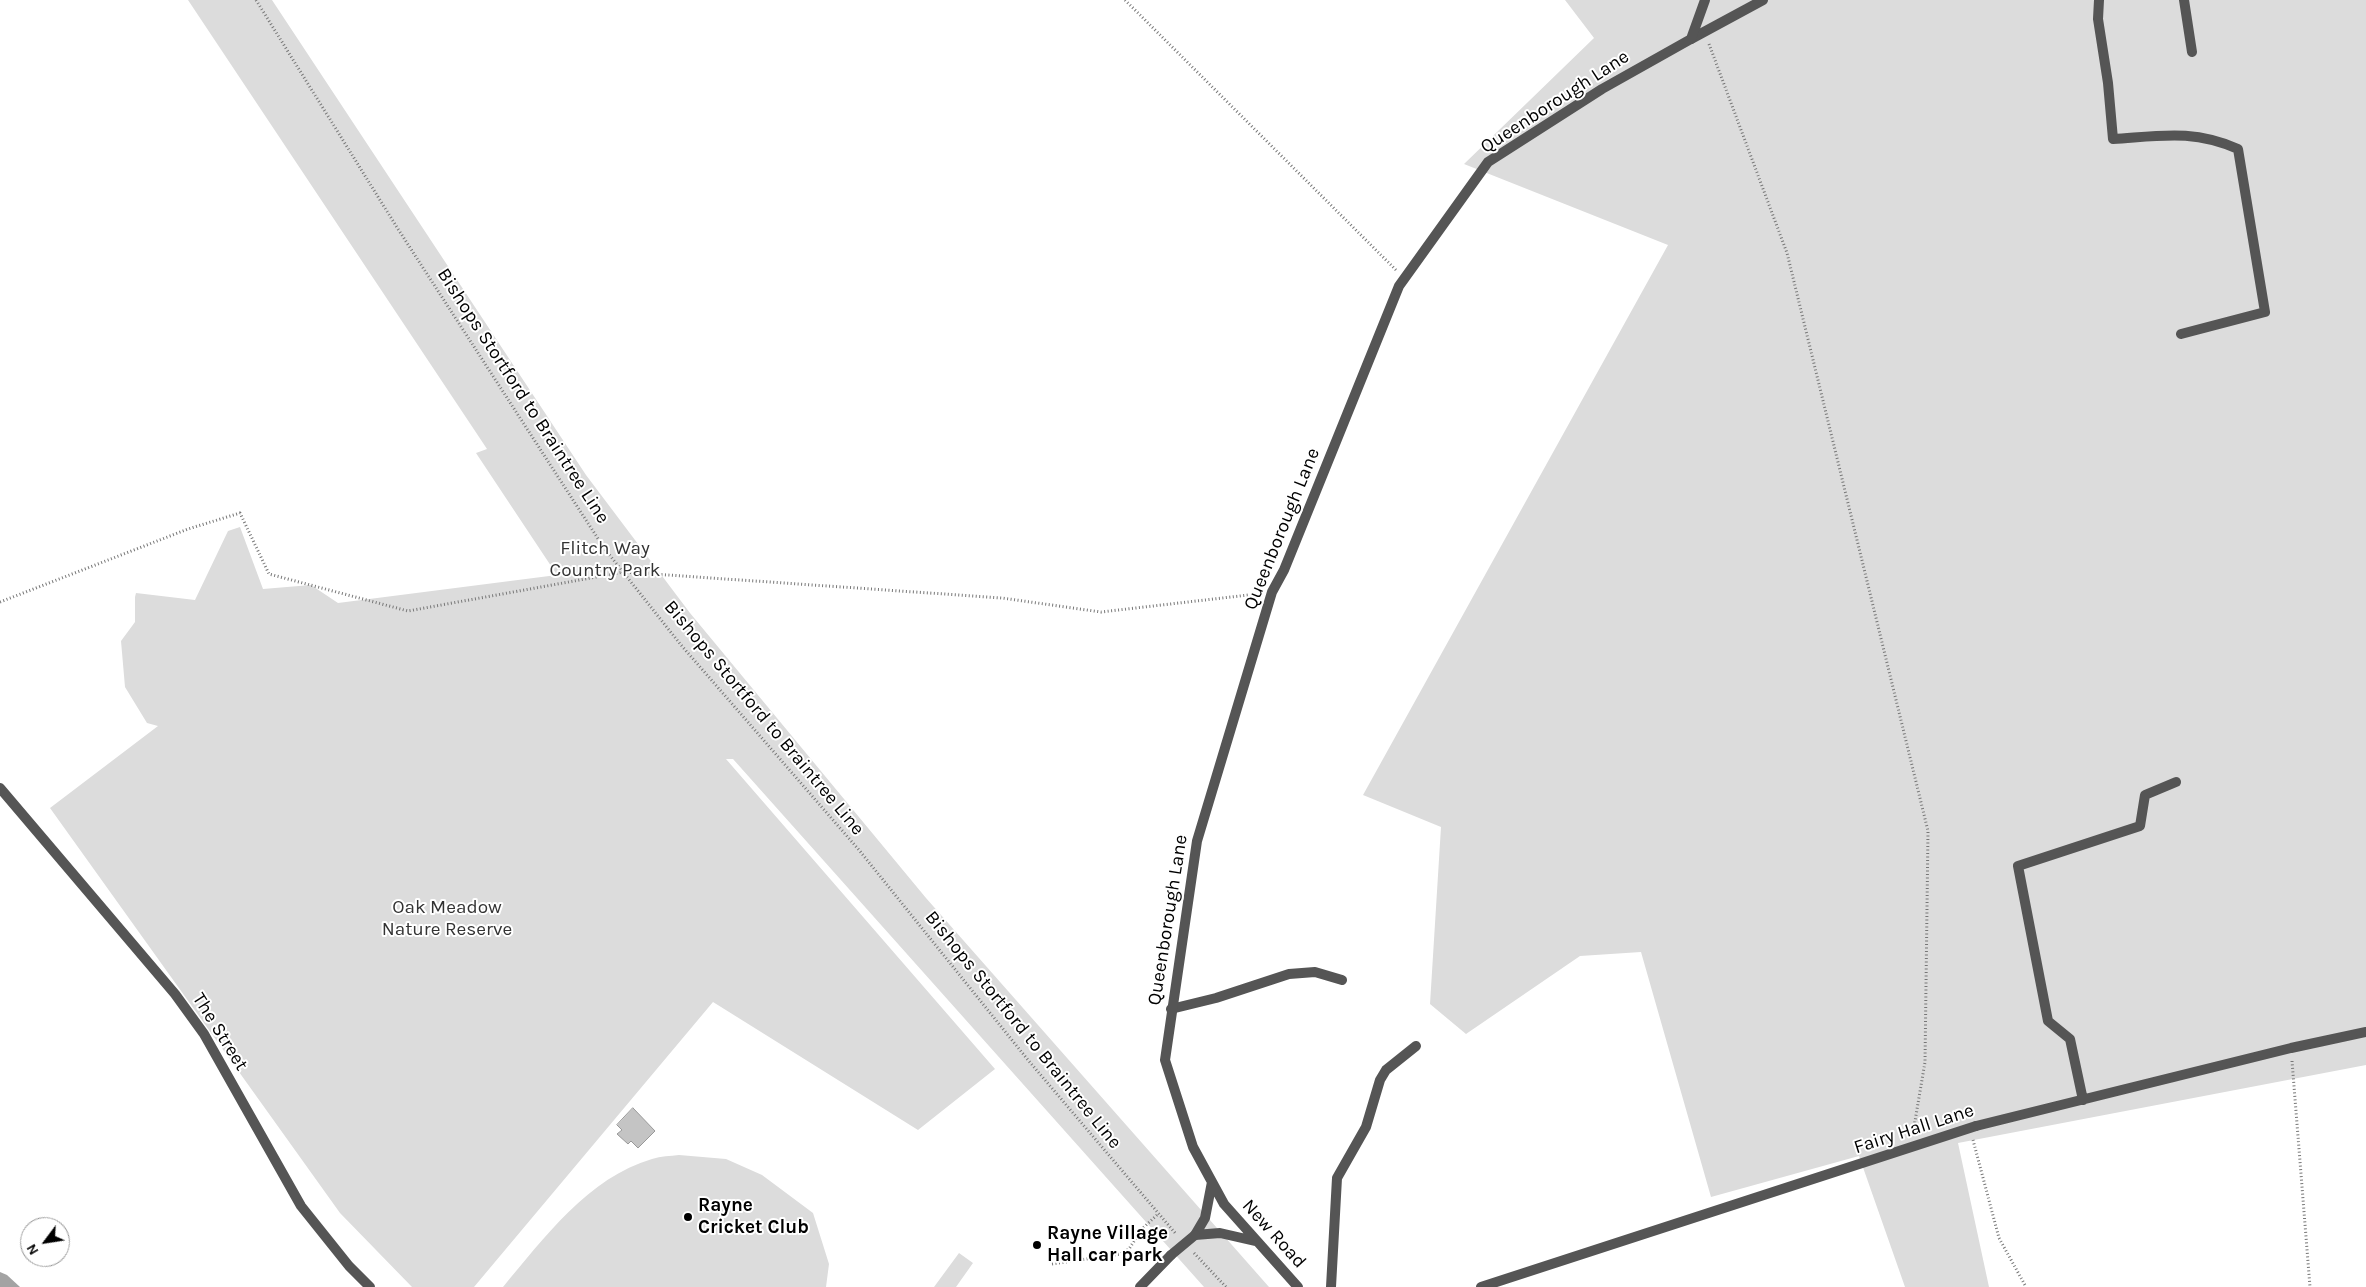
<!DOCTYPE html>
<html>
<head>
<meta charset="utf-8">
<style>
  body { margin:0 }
  #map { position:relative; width:2366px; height:1287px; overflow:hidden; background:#fff; font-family:Karla,sans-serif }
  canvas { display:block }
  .north { position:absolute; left:20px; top:1217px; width:50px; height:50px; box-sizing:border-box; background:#fff; border:1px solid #999; border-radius:50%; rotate:239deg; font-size:14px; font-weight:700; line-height:20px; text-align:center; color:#000 }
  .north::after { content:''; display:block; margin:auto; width:18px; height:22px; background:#000; clip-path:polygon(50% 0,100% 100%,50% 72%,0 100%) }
</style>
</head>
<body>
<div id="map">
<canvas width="2366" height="1287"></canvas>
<div class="north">N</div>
</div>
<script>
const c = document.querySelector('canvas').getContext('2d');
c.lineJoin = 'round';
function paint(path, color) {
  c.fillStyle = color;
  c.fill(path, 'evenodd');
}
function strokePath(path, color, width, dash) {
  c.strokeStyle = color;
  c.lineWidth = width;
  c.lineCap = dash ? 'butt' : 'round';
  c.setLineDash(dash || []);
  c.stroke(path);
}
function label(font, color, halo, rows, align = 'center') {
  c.font = font + ' Karla,sans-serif';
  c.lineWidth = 4;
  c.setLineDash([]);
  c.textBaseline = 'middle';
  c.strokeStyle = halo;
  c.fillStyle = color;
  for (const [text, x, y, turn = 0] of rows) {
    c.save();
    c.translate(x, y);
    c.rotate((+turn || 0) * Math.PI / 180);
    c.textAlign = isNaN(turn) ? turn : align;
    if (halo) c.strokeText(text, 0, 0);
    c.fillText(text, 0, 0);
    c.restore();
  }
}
paint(new Path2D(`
  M188 0H272L586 475 690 613 926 898 1269 1287H1204L733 759H726L995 1069 918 1130 713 1002 474 1287H412L340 1213 50 808 158 726 147 723 125 687 121 641 135 622V597L136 593 195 600 228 531 240 527 263 589 311 585 338 603 557 575 476 453 487 449Z
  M1565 0H2366V1065L1958 1143 1989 1287H1905L1859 1156 1711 1197 1641 952 1580 956 1466 1034 1430 1004 1441 827 1363 795 1668 245 1464 164 1594 38Z
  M679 1155 726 1159 762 1175 813 1213 829 1264 826 1287H503C543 1239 589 1177 652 1159 661 1156 670 1156 679 1155Z
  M959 1253 973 1263 956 1287H934Z`), '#dcdcdc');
paint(new Path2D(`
  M0 1272 7 1275 20 1287H0Z`), '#a3a3a3');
const building = new Path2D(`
  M633 1108 655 1131 638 1148 631 1141 628 1144 617 1134 622 1130 617 1125Z`);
paint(building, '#c4c4c4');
strokePath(building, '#999', 1);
strokePath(new Path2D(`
  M256 0 398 229 604 548 681 645 859 850 1028 1060 1176 1234
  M1125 0 1396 270
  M1709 44 1787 253 1928 831 1925 1062 1913 1133
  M0 602 188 529 240 513 269 574 408 611 624 572 1002 598 1101 612 1257 594
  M2292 1061 2310 1287
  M1973 1140 1999 1238 2026 1287
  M1194 1253 1226 1287
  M1052 1264 1121 1254 1129 1249 1142 1229 1158 1214`), '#777', 3, [1, 2.5]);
strokePath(new Path2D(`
  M2099 0 2098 19 2108 83 2113 139C2160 136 2193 129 2238 149L2265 312 2181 334
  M2184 0 2192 52
  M1691 39 1763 0
  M1171 1009 1216 998 1289 974 1315 972 1342 980
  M2083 1100 2070 1039 2048 1021 2018 866 2140 826 2145 795 2176 782
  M1976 1126 2291 1048 2366 1032
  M1331 1287 1337 1178 1366 1127 1380 1080 1386 1070 1416 1046`), '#555', 10);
strokePath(new Path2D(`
  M1481 1287 1976 1126`), '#555', 10);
strokePath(new Path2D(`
  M0 788 175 994 204 1034 301 1206 349 1266 370 1287
  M1195 1235 1220 1233 1255 1241
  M1195 1235 1205 1218 1212 1182
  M1140 1287 1171 1255
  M1298 1287 1224 1204 1193 1147 1165 1060 1197 841 1272 592 1284 570 1399 286 1488 162 1602 89 1691 39 1705 0`), '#555', 10);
strokePath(new Path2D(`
  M1171 1255 1195 1235`), '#555', 10);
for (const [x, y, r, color] of [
  [688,1217,5,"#000"],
  [1037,1245,5,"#000"]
]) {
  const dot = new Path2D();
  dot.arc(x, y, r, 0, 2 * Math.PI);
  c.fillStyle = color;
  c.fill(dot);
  strokePath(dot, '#fff', 2);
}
label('19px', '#000', '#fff', [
  ["Queenborough Lane",1555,102,-33],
  ["Bishops Stortford to Braintree Line",523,396,57],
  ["Queenborough Lane",1282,529,-68],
  ["Bishops Stortford to Braintree Line",764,718,50],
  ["Queenborough Lane",1168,920,-81],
  ["Bishops Stortford to Braintree Line",1023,1030,51],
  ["The Street",220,1032,58],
  ["Fairy Hall Lane",1914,1129,-18],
  ["New Road",1274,1234,48]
]);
label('19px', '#333', '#fff', [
  ["Flitch Way",605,549],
  ["Country Park",605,571],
  ["Oak Meadow",447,908],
  ["Nature Reserve",447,930]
]);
label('bold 19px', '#000', '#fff', [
  ["Rayne",698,1206],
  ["Cricket Club",698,1228],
  ["Rayne Village",1047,1234],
  ["Hall car park",1047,1256]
], 'left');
</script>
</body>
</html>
